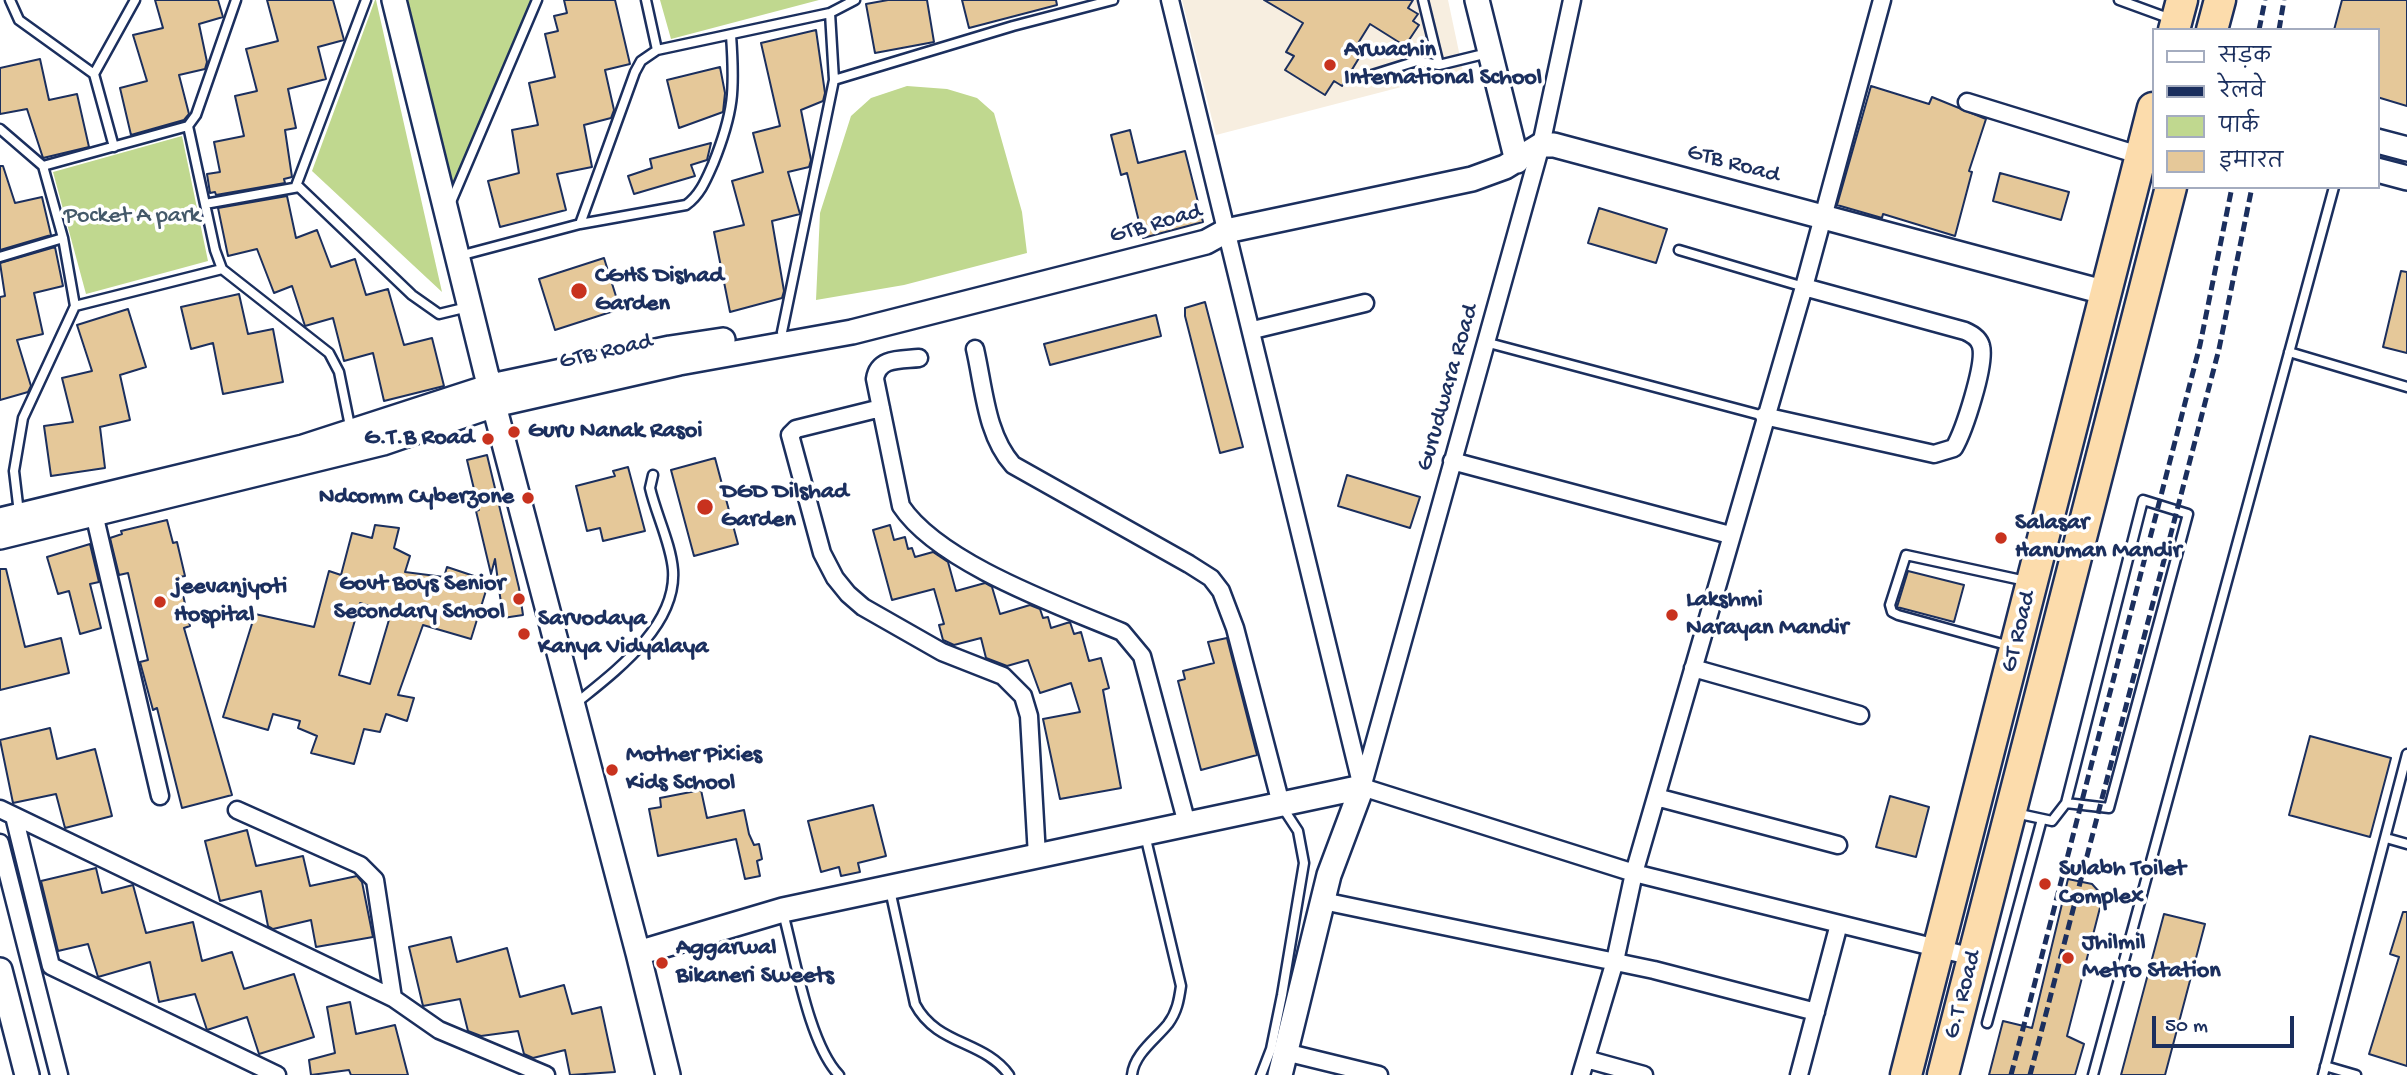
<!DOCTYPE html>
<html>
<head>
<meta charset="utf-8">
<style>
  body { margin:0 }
  #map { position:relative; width:2407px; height:1075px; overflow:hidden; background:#fff; font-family:"Gochi Hand","Playpen Sans Deva",sans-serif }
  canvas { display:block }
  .legend { position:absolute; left:2152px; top:28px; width:228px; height:161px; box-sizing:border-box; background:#fff; border:2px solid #a4acbf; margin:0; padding:9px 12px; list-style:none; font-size:21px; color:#1b2f5e }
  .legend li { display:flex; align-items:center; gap:14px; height:35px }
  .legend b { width:35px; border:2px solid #a4acbf }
  .scale { position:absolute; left:2152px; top:1016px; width:142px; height:32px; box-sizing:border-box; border:4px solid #1b2f5e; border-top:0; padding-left:9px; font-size:21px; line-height:24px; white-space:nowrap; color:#1b2f5e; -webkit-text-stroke:5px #fff; paint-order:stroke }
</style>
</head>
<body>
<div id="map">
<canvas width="2407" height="1075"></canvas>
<ul class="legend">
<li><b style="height:9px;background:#fff"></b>सड़क</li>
<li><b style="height:9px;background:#1b2f5e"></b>रेलवे</li>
<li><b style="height:19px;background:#c0d88f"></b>पार्क</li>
<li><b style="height:19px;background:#e5c899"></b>इमारत</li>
</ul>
<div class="scale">50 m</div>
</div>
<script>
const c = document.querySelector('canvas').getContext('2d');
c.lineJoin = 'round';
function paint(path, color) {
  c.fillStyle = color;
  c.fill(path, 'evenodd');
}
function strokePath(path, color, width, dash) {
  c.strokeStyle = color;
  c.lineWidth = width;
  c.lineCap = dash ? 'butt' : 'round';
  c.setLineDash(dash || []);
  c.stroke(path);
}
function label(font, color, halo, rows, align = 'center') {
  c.font = font + ' "Gochi Hand",sans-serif';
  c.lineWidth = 7;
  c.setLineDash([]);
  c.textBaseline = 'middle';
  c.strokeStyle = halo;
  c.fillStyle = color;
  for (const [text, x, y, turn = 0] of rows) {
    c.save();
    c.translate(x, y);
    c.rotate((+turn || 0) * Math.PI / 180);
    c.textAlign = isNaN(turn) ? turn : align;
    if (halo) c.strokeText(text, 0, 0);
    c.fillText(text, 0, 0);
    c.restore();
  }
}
paint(new Path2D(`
  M1182 0H1448L1463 71 1216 135Z`), '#f7eee0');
paint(new Path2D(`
  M375 0H376L442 292 312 171Z
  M408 0H537L455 201Z
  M660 0H819L671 39Z
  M907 86 947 89 977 98 994 113 1022 212 1027 253 904 285 816 300 820 213 851 116 871 98Z
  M182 136 208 261 86 294 53 172Z`), '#c0d88f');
const building = new Path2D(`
  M155 0H218L223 17 199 24 207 62 205 69 179 75 189 114 184 120 131 135 120 88 147 81 133 35 163 28Z
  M267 0H333L344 40 318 47 326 79 288 89 296 128 285 130 292 177 284 179 285 183 216 195 215 192 210 193 207 174 220 172 214 142 244 136 235 96 257 91 246 49 278 41Z
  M564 0H615L630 64 605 70 614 110 611 118 584 125 592 167 557 174 566 210 500 227 488 181 519 173 512 130 538 125 529 83 555 77 545 34 558 31 554 16 567 13Z
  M888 0H927L934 42 875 53 866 4Z
  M962 0H1056L1057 5 969 28Z
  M1264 0H1413L1408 8 1418 14 1413 21 1419 25 1405 46 1370 24 1352 53 1359 58 1342 86 1334 81 1325 95 1285 70 1294 56 1286 52 1303 23Z
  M2342 0H2407V106L2377 97V30H2334Z
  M816 30 825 93 823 101 801 110 811 160 809 167 788 172 800 214 772 221 784 291 782 298 730 312 714 232 744 225 732 181 763 172 753 133 780 126 761 43Z
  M40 59 49 100 77 94 89 147 43 158 27 109 0 114V68Z
  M720 67 725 93 723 112 679 128 667 80Z
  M1871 86 1929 104 1932 97 1986 119 1969 171 1972 172 1955 236 1883 214 1882 218 1837 205Z
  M1130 130 1138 163 1185 151 1203 222 1143 238 1127 173 1121 175 1111 135Z
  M711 143 707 160 691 165 695 176 634 194 628 176 652 168 650 159Z
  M0 166H3L15 203 42 197 51 235 0 250Z
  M2000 173 2069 192 2061 220 1993 201Z
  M287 196 296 238 317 230 331 267 355 259 366 295 388 289 404 345 432 338 444 386 384 401 373 353 344 361 333 318 305 326 292 286 274 293 257 249 228 256 218 208Z
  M1599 208 1667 229 1656 263 1588 243Z
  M55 247 63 286 34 293 43 334 17 340 31 386 28 392 0 400V297L5 296 0 263Z
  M604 258 620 309 555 330 539 279Z
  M2401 271 2407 272V353L2383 347Z
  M239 294 248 334 273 329 283 382 223 394 213 343 191 349 181 307Z
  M1205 302 1243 447 1220 453 1185 316V308Z
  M128 309 146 367 120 375 130 420 100 427 105 468 51 476 44 426 73 422 62 378 92 371 77 325Z
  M1156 315 1161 336 1050 365 1044 344Z
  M487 455 519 588 523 615 503 618 495 559 491 574 476 511 479 510 467 460Z
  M715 458 738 544 694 556 671 470Z
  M628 467 645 531 603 541 600 528 587 531 576 486 615 476 613 471Z
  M1347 475 1420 497 1410 528 1338 506Z
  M167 520 173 543 177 542 185 576 179 577 190 626 184 628 232 795 182 808 157 708 153 710 140 662 148 660 128 573 119 575 110 538 122 534 121 531Z
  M375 525 399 528 394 548 410 556 405 572 444 577 447 567 489 581 471 639 423 625 398 695 414 698 407 721 386 714 380 732 364 729 354 764 311 753 317 736 298 728 300 721 273 714 268 730 223 717 255 614 314 627 329 571 341 575 352 533 372 538ZM360 603 391 613 370 684 339 675Z
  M890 525 894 540 905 537 908 549 912 548 915 557 933 552 948 562 956 591 985 583 992 587 1000 614 1030 605 1040 609 1043 618 1048 617 1051 628 1070 622 1074 634 1081 632 1089 661 1101 658 1109 688 1103 690 1121 788 1060 799 1043 719 1080 712 1071 683 1040 693 1028 660 1007 666 986 658 981 638 954 645 943 640 939 625 944 624 934 589 892 600 873 530Z
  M90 544 99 582 90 584 101 628 80 634 69 591 58 594 47 557Z
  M0 569H6L25 647 61 638 69 673 0 690Z
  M1908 571 1964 585 1954 622 1897 607Z
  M1227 638 1257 755 1201 770 1178 681 1185 679 1183 671 1214 663 1208 642Z
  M50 728 57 759 95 749 112 816 65 828 56 794 13 803 0 740Z
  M2310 736 2391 758 2370 837 2289 815Z
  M701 790 707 818 744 810 749 834 754 845 759 844 762 859 757 861 760 876 745 879 736 839 658 856 649 809 661 807 660 798Z
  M1890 796 1929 807 1916 857 1876 847Z
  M873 805 886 856 858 863 860 872 841 876 839 867 821 872 808 821Z
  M247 830 256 866 303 856 310 886 357 876 362 882 373 937 316 947 311 920 273 929 268 926 261 891 220 901 205 841Z
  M96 868 102 893 133 885 146 933 193 922 202 961 232 952 244 989 294 974 314 1037 259 1054 247 1017 207 1030 195 994 159 1002 150 962 98 977 88 944 58 951 41 881Z
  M2068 879 2092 884 2103 896 2067 1036 2084 1044 2075 1075H1989L2003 1021 2032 1028Z
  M2403 912H2407V1066L2369 1054 2399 957 2390 954Z
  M2164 914 2205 924 2165 1075H2121Z
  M451 937 457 962 507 948 520 997 564 985 572 1014 601 1007 615 1072 570 1075 565 1050 533 1058 524 1054 518 1031 481 1036 468 1031 460 999 423 1006 409 947Z
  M350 1002 356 1034 395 1025 408 1075H351L349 1070 311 1075 309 1060 335 1053 327 1007Z`);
paint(building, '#e5c899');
strokePath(building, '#1b2f5e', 2);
const lane = new Path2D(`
  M10 0 19 20 94 74
  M646 0 657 50
  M1423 0 1439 65
  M2119 0 2171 19
  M830 13 834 80 1013 26 1113 0
  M1366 77 1417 61 1439 65 1488 53
  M188 126 215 250 222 269 329 353 339 372 351 431
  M0 129 43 166 63 238 75 306 23 418 14 471 19 513
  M114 147 94 74 135 0
  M43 166 188 126 196 115 236 0
  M296 186 366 0
  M451 202 537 0
  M205 204 299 187 412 295 439 314 468 307
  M580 224 686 205C700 195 706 180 713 164 734 112 735 90 731 35
  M1679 250 1804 287
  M459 256 580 224 635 72 641 61 657 50 830 13 855 0
  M0 257 63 238
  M75 306 222 269
  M784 341 782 332 834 80
  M1485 342 1764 416
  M2289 352 2407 387
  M2143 500 2188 514 2109 808 2066 803Z
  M2010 646 1898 615 1892 612 1890 605 1906 555 2026 581
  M575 704C613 673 677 627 673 570 671 544 656 514 650 488L653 475
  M2015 813 2052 821 2066 803
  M2386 838 2407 844
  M890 890 915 1004C937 1046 984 1040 1009 1075
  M783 913C795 957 809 1044 839 1075
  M1987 1023 2042 819
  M2325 1066 2356 1075
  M1132 1075C1134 1054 1156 1039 1168 1024 1177 1012 1179 1000 1181 986L1145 835
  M1261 1075 1271 1049 1282 995 1304 863 1298 831 1281 805
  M2093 1075 2334 187
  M2323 1075 2407 754`);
const street = new Path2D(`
  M1170 0 1362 787 1634 873 1973 957
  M1967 102 2142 156
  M1253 330 1365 303
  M975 349C984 388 986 435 1013 465L1189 564 1211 578 1221 591 1235 628 1281 804
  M919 358C901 360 878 357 875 379L901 506C939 563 1058 605 1122 632L1142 656 1187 824
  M881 408 796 429 790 435 822 553 835 578 848 594 863 607 942 652 1003 676 1023 696 1029 716 1037 856
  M1764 416 1934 454 1954 448C1964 431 1986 364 1981 346 1979 338 1972 334 1965 331L1804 287
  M1452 461 1730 535
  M92 505 160 796
  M1693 668 1860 715
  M1363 784 1541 145 1572 0
  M1656 797 1838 845
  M0 809 393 998 439 1030 546 1075
  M237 810 360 865 375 880 393 998
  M14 816 51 966 277 1075
  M0 843 59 1075
  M1323 901 1654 970 1816 1012
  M1285 1052 1379 1075
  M1586 1059 1644 1075
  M1581 1075 1615 961 1634 873 1804 287 1882 0
  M1799 1075 1839 924`);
const secondary = new Path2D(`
  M394 0 496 413 638 953 783 910 1362 787
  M1477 0 1517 161
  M2377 141 2407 149
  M2377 170 2407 178
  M0 520 303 447 491 386 670 348 723 340
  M0 537 383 443 494 405 679 363 852 332 1206 242 1226 231 1472 179 1505 167 1541 145H1554L2107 293
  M638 953 668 1075
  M0 970 27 1075
  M1280 1075 1329 875 1362 787`);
const highway = new Path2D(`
  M2174 30 2182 0
  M2212 30 2220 0
  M1906 1075 2153 108
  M1943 1075 2171 187`);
strokePath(lane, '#1b2f5e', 13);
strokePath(street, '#1b2f5e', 21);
strokePath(secondary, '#1b2f5e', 28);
strokePath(highway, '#1b2f5e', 35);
strokePath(lane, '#fff', 8);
strokePath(street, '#fff', 16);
strokePath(secondary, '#fff', 23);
strokePath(highway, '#fcdcac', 30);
strokePath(new Path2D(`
  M2259 30 2265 0
  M2279 30 2284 0
  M2011 1075 2200 345 2232 187
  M2030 1075 2219 349 2252 187`), '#1b2f5e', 5, [10, 5]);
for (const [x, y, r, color] of [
  [1330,65,7,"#c8321e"],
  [579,291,9,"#c8321e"],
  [514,432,7,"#c8321e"],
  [488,439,7,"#c8321e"],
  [528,498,7,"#c8321e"],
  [705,507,9,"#c8321e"],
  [2001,538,7,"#c8321e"],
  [519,599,7,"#c8321e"],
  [160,602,7,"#c8321e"],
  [1672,615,7,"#c8321e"],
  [524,634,7,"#c8321e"],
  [612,770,7,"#c8321e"],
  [2045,884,7,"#c8321e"],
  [2068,958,7,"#c8321e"],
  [662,963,7,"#c8321e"]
]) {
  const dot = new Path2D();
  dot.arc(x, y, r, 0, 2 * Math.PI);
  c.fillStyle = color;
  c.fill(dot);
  strokePath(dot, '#fff', 2.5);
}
label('bold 24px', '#1b2f5e', '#fff', [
  ["Arwachin",1344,51],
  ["International School",1344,79],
  ["CGHS Dishad",595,277],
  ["Garden",595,305],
  ["Guru Nanak Rasoi",528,432],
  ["G.T.B Road",474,439,"right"],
  ["DGD Dilshad",721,493],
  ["Garden",721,521],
  ["Ndcomm Cyberzone",514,498,"right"],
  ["Salasar",2015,524],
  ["Hanuman Mandir",2015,552],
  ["Govt Boys Senior",505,585,"right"],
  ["Secondary School",505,613,"right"],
  ["jeevanjyoti",174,588],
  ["Hospital",174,616],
  ["Lakshmi",1686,601],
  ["Narayan Mandir",1686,629],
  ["Sarvodaya",538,620],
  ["Kanya Vidyalaya",538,648],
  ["Mother Pixies",626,756],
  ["Kids School",626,784],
  ["Sulabh Toilet",2059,870],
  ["Complex",2059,898],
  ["Jhilmil",2082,944],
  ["Metro Station",2082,972],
  ["Aggarwal",676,949],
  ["Bikaneri Sweets",676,977]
], 'left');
label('24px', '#1b2f5e', '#fff', [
  ["GTB Road",1733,165,15],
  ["GTB Road",1156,225,-16],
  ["GTB Road",606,353,-13],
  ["Gurudwara Road",1449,388,-74],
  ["GT Road",2020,632,-76],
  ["G.T Road",1964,995,-75]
]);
label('24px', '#44596a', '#fff', [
  ["Pocket A park",132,217]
]);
</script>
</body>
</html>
